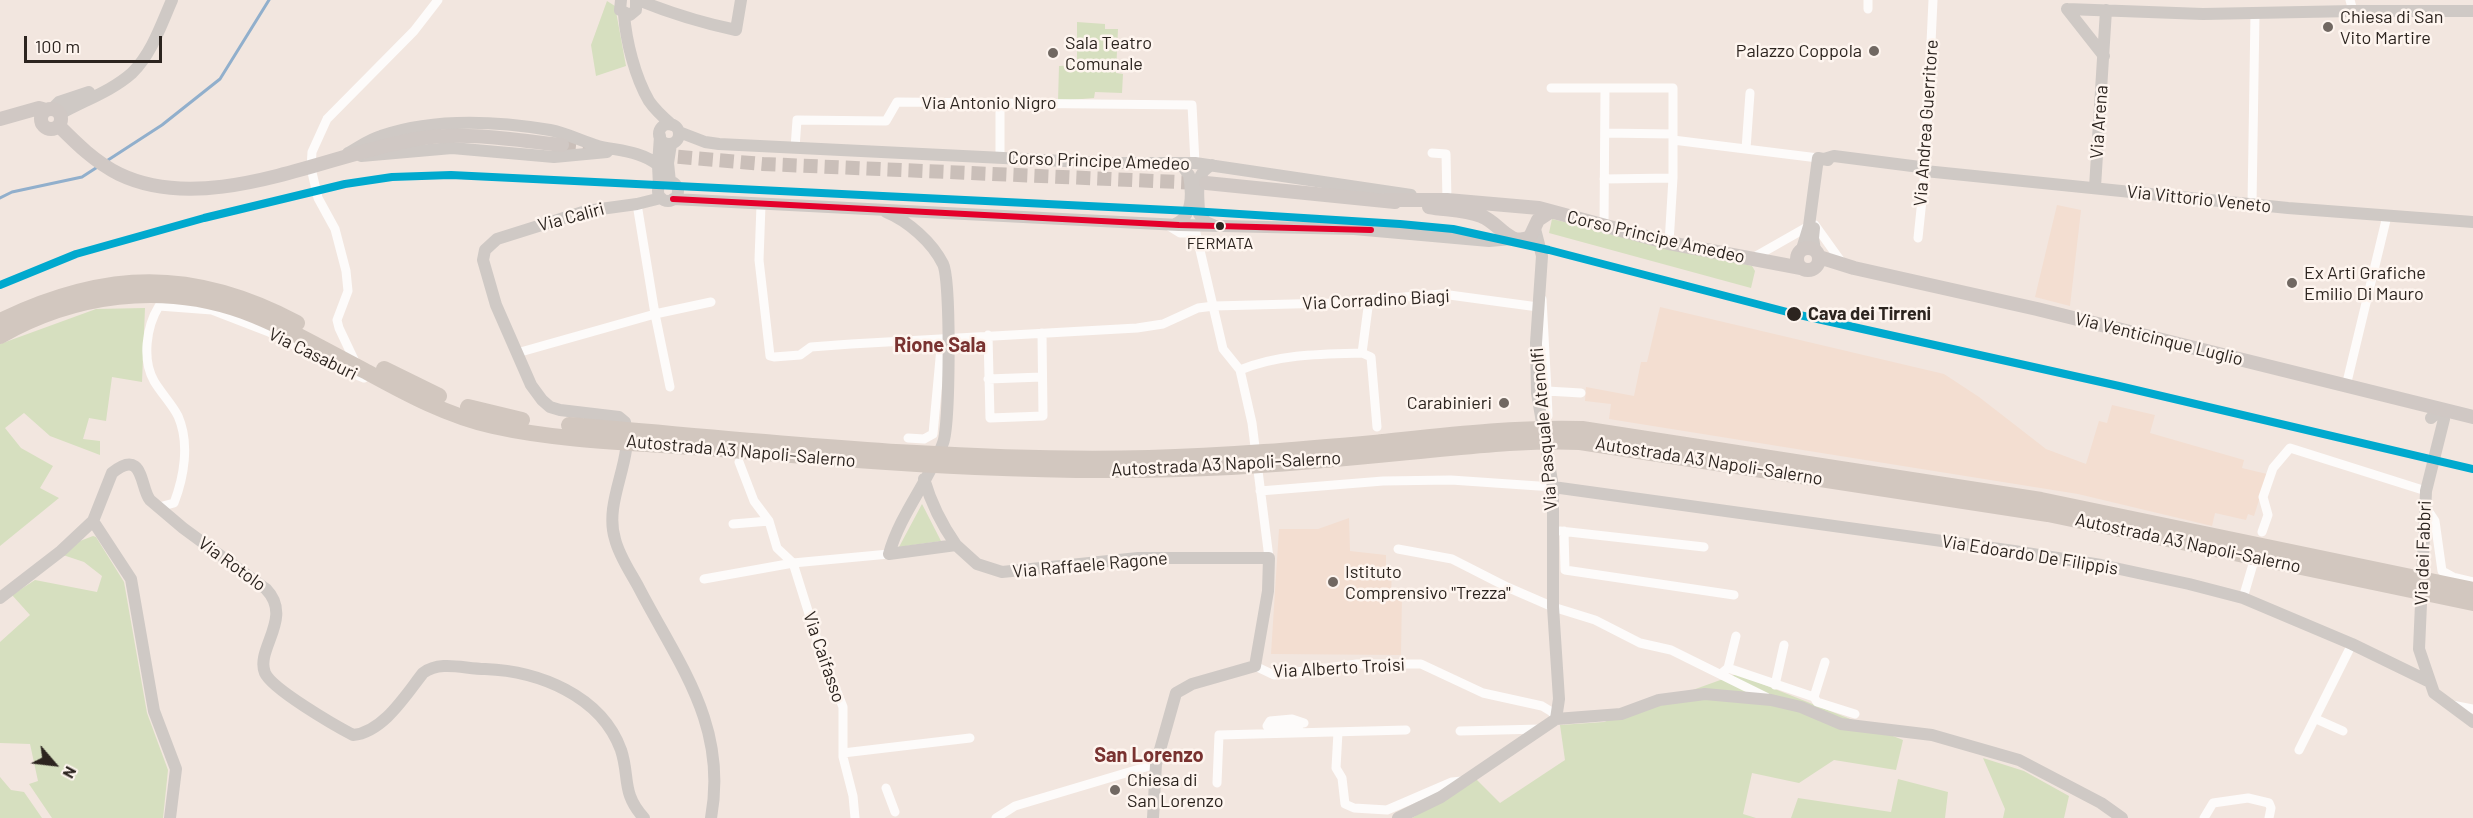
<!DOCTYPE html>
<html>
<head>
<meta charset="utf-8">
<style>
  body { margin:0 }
  #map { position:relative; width:2473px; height:818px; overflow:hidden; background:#f2e6df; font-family:Barlow,sans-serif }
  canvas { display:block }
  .north { position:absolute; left:24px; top:734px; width:60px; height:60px; -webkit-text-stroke:4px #fef5ef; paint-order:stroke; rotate:118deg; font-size:16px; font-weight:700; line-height:24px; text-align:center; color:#2c241f }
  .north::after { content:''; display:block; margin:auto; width:21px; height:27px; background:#2c241f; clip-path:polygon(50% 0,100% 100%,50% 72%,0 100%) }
  .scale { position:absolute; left:24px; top:36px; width:138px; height:27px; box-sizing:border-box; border:3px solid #2c241f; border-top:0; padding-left:8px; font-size:18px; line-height:21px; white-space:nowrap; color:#2c241f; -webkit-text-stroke:4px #fef5ef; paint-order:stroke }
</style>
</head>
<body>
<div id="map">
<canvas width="2473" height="818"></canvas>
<div class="north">N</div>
<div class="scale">100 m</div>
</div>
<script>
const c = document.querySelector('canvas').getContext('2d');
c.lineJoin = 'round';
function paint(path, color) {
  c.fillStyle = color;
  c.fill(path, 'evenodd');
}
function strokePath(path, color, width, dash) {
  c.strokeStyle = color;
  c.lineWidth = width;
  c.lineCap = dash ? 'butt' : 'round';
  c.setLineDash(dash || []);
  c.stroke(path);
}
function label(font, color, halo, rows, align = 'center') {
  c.font = font + ' Barlow,sans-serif';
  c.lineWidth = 5;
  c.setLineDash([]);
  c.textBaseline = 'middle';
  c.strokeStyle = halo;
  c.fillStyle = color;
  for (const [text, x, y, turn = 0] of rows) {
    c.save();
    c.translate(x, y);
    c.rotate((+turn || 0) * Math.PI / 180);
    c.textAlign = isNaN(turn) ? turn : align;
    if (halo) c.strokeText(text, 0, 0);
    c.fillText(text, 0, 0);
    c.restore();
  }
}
paint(new Path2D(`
  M2057 205 2081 210 2070 306 2035 297Z
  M1660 307 1944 374 1979 397 2046 449 2086 464 2099 421 2107 423 2112 405 2155 415 2150 433 2244 460 2242 468 2267 474 2254 516 2248 514 2246 520 2215 513 2212 526 2078 494 1609 419 1611 404 1585 401 1586 387 1634 396 1641 362H1647Z
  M1349 518 1350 551 1386 555V570L1392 571 1391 593H1402L1401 655 1271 654 1279 529H1318Z`), '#f3ded1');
paint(new Path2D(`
  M607 1 615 6 626 66 596 76 591 45Z
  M1077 22 1105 24V29H1118L1116 73 1123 74 1122 93 1095 92 1094 98 1058 101 1059 66 1077 65Z
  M1552 219 1752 266 1755 271 1751 288 1549 233Z
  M145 308 142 382 112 377 106 421 89 418 83 439 100 441V455L50 436 24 413 5 428 21 448 53 466 40 488 59 498 0 546V344L96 309Z
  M922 504 941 541 899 547Z
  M93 536 96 537 124 582 147 713 168 770 163 818H52L29 784 38 781 30 744 0 743V642L30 615 12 595 35 580 97 592 102 576 84 562 63 555 80 541Z
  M1737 674 1903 740 1896 770 1834 760 1799 783 1752 773 1743 814 1756 818H1412L1476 779 1500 803 1565 760 1560 725 1604 722Z
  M1983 758 2024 771 2069 796 2064 818H2003L2005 809Z
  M0 777 11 790 24 792 42 818H0Z
  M1898 779 1948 792 1945 818H1791L1798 798 1891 812Z`), '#d6dfbf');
strokePath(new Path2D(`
  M105 162 162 125 220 79 269 0
  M0 198 12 192 82 177 99 166`), '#91afcc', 3);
strokePath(new Path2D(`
  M562 145 602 149
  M657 155 763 164 1201 183`), '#cabfb9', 14, [14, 7]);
strokePath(new Path2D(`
  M2350 0 2353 11
  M1868 9V0
  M1551 88H1605
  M1605 133 1673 134
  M1673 140 1818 158
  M795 148 797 120 886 121 897 102 1192 105 1195 163
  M1746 149 1750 93
  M1432 153 1446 154 1447 200
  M1000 158V104
  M1604 179 1673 178
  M637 204 655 314 670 387
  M761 205 759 260 770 356 774 357 800 355 811 347 851 344 1137 328 1163 324 1198 308 1214 306 1331 303 1442 294 1538 307
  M2252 205 2255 13
  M1167 225 1180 233H1196L1223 349 1240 370 1252 423 1269 558
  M1815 225 1843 264
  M1604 227 1605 88H1673V178L1669 243
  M1918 238 1925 171 1933 0
  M1751 259 1809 226
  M1542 299 1547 391 1581 393
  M988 335 990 418 1043 416 1042 333
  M517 353 655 314 711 302
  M1362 353 1371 357 1377 427
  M357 366 339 328 337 320 348 291 346 271 335 229 318 198 311 168 312 152 327 119 414 31 438 0
  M1240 370C1279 354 1321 354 1362 353L1369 300
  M988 379 1042 377
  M2346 386 2387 216
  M1547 391 1548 416
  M908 438 924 439 933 434 941 348 948 338
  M739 462 754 501 769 521 777 548 793 563 889 554
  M1260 491 1383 481 1451 480 1553 487
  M2425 506 2435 521 2442 571 2453 577 2473 582
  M159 507 174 503C184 477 190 443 178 416 172 404 161 393 154 381 142 360 146 327 159 306L212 310 269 332 328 363 364 378
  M733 524 769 521
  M1560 531 1704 547
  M1564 531 1565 570 1734 595
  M2262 532 2268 515 2263 497 2273 468 2290 448 2426 491
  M1398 549 1452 559 1507 587 1553 607 1595 620 1640 643 1671 650 1766 697
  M704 579 793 563 820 649 843 707V757L853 796 855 818
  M2243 598 2253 564
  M1255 666 1274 675 1357 664H1421L1483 693 1542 706 1552 712 1556 719
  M1728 668 1736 636
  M1721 674 1728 668 1814 697 1817 702 1855 714
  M1775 685 1784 645
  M1814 697 1825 662
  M2452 705 2473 709
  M2316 719 2343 731
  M1300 731 1288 727 1267 726 1270 721 1292 719 1304 723
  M1460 731 1541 729
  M1338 732 1336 768 1342 778 1345 804 1354 808 1387 810 1452 782 1462 781
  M2299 750 2352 644
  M843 753 970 738
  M1217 783 1219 735 1406 730
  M886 788 895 812
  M996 818 1015 806 1156 764
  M2204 818 2213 803 2248 798 2269 803 2271 808 2269 818`), '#fdfbfa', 9);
strokePath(new Path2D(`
  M621 0 620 10 630 15 636 10V0
  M638 0C670 13 702 23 736 30L741 0
  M2067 9 2203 14 2353 11H2473
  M2067 9 2104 56
  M624 14C626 41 635 77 649 101 655 110 664 118 672 125
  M52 109 59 102 89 92
  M60 114C83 101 112 91 132 73 152 53 161 25 172 0
  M659 134a10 10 0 1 1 20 0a10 10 0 1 1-20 0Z
  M679 132 705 142 719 144 1105 163H1195L1411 195
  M348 153C359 147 370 139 381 136 433 118 496 121 550 130 566 133 582 141 598 146 619 151 641 151 658 165
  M361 156 452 148 554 157 607 152
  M1824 159 1834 156 1920 167 1925 171 2288 208 2473 222
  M1212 165C1193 173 1199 196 1199 214L1206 222 1213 225
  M658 191a10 10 0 1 1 20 0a10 10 0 1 1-20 0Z
  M670 182 668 163 671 144
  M659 186 658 165 660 136
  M2095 187 2106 10
  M661 198 637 204 586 211 497 239 485 250 483 260 496 305 531 385 542 400 550 407 560 410 619 417 625 422C626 431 627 441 626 450 622 479 606 510 615 539 619 556 631 573 639 588 679 665 728 725 711 818
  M673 199 1179 225 1354 229 1489 241 1512 239
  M886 212C908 221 932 242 943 264 951 280 950 424 943 443 929 481 900 514 889 554L956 545C942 525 931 503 924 479
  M1175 224C1193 217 1192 192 1189 175L1180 163
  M1814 228 1813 238 1815 250
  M1535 229 1542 256 1536 343 1537 393 1553 487V607L1559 699 1556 719
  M1802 249 1809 226 1818 158 1828 160
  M2431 418 2440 410 2444 419 2426 491 2419 649 2434 693 2473 722
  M1553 487 2014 551 2101 565 2189 584 2243 598 2352 644 2428 681
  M93 521 131 579 154 711 176 769 170 818
  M956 545 977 564 1002 572 1138 558H1269L1268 591 1255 666 1192 684 1176 693 1156 764 1153 818
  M0 598 61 551 93 521 112 473C144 447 140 488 150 500L183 528 266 589C294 618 255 649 265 673 272 689 334 725 353 735 383 732 405 696 423 673 441 660 464 669 485 669 538 671 601 695 621 750 630 777 621 793 644 818
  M1556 719 1621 714 1659 700 1705 694 1771 700 1801 707 1841 724 1932 735 2019 760 2101 803 2122 818
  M1398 818 1441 797 1556 719`), '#cfc9c5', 12);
strokePath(new Path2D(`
  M41 119a10 10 0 1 1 20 0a10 10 0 1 1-20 0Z
  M0 119 39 108 46 110
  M59 126C77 144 95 162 119 174 208 217 327 154 417 139 464 131 515 140 562 145
  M1206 183 1395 202
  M1386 200H1447L1539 208 1669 243 1801 268
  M1429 207C1446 210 1465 210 1481 216 1499 222 1509 248 1530 237L1538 220 1550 212
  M1797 259a11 11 0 1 1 22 0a11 11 0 1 1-22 0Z
  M1819 257 1854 268 2037 309 2473 417`), '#d0c8c4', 14);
strokePath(new Path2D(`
  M0 321C106 270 193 268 297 323
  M0 336C74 294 161 282 243 311 286 327 326 351 367 372 407 394 448 416 493 426 564 442 647 443 720 449 890 464 1060 476 1231 467 1304 463 1377 455 1450 448 1493 444 1536 440 1580 442L2048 514 2473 603
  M384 369 439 396
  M468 407 522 420
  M569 425C762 441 955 463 1149 458 1228 456 1305 449 1383 442 1449 435 1516 427 1582 429L2041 500 2473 590`), '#d2c7bf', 16);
strokePath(new Path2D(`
  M673 199 1179 225 1371 230`), '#e4002b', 6);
strokePath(new Path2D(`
  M0 285 76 254 204 218 345 184 392 177 451 175 1191 211 1400 224 1453 229 1549 250 1795 314 2119 386 2473 469`), '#00a9ce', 8);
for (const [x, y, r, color] of [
  [2328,27,6,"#716862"],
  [1874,51,6,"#716862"],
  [1053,53,6,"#716862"],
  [1220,226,5,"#2c241f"],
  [2292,283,6,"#716862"],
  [1794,314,8,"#2c241f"],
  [1504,403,6,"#716862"],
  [1333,582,6,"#716862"],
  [1115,790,6,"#716862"]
]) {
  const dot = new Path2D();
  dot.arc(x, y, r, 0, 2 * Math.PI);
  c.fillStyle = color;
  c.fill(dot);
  strokePath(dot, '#fef5ef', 2);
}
label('16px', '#2c241f', '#fef5ef', [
  ["FERMATA",1220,244]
]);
label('18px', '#2c241f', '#fef5ef', [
  ["Chiesa di San",2340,17],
  ["Vito Martire",2340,38],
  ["Sala Teatro",1065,43],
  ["Comunale",1065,64],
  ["Palazzo Coppola",1862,51,"right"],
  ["Ex Arti Grafiche",2304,273],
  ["Emilio Di Mauro",2304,294],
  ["Carabinieri",1492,403,"right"],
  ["Istituto",1345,572],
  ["Comprensivo \"Trezza\"",1345,593],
  ["Chiesa di",1127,780],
  ["San Lorenzo",1127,801]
], 'left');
label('18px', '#2c241f', '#fef5ef', [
  ["Via Antonio Nigro",989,103],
  ["Via Arena",2099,122,-86],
  ["Via Andrea Guerritore",1926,123,-86],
  ["Corso Principe Amedeo",1099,161,2],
  ["Via Vittorio Veneto",2199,199,6],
  ["Via Caliri",571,217,-15],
  ["Corso Principe Amedeo",1656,237,13],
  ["Via Corradino Biagi",1376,300,-3],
  ["Via Venticinque Luglio",2159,339,14],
  ["Via Casaburi",313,354,26],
  ["Via Pasquale Atenolfi",1544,429,-95],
  ["Autostrada A3 Napoli-Salerno",741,451,5],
  ["Autostrada A3 Napoli-Salerno",1709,461,9],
  ["Autostrada A3 Napoli-Salerno",1226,464,-3],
  ["Autostrada A3 Napoli-Salerno",2188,543,12],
  ["Via dei Fabbri",2423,553,-88],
  ["Via Edoardo De Filippis",2030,555,9],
  ["Via Rotolo",232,564,36],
  ["Via Raffaele Ragone",1090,565,-5],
  ["Via Caifasso",824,657,71],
  ["Via Alberto Troisi",1339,668,-3]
]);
label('bold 18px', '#2c241f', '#fef5ef', [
  ["Cava dei Tirreni",1808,314]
], 'left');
label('bold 20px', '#793230', '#fef5ef', [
  ["Rione Sala",940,345],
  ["San Lorenzo",1149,755]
]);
</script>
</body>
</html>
